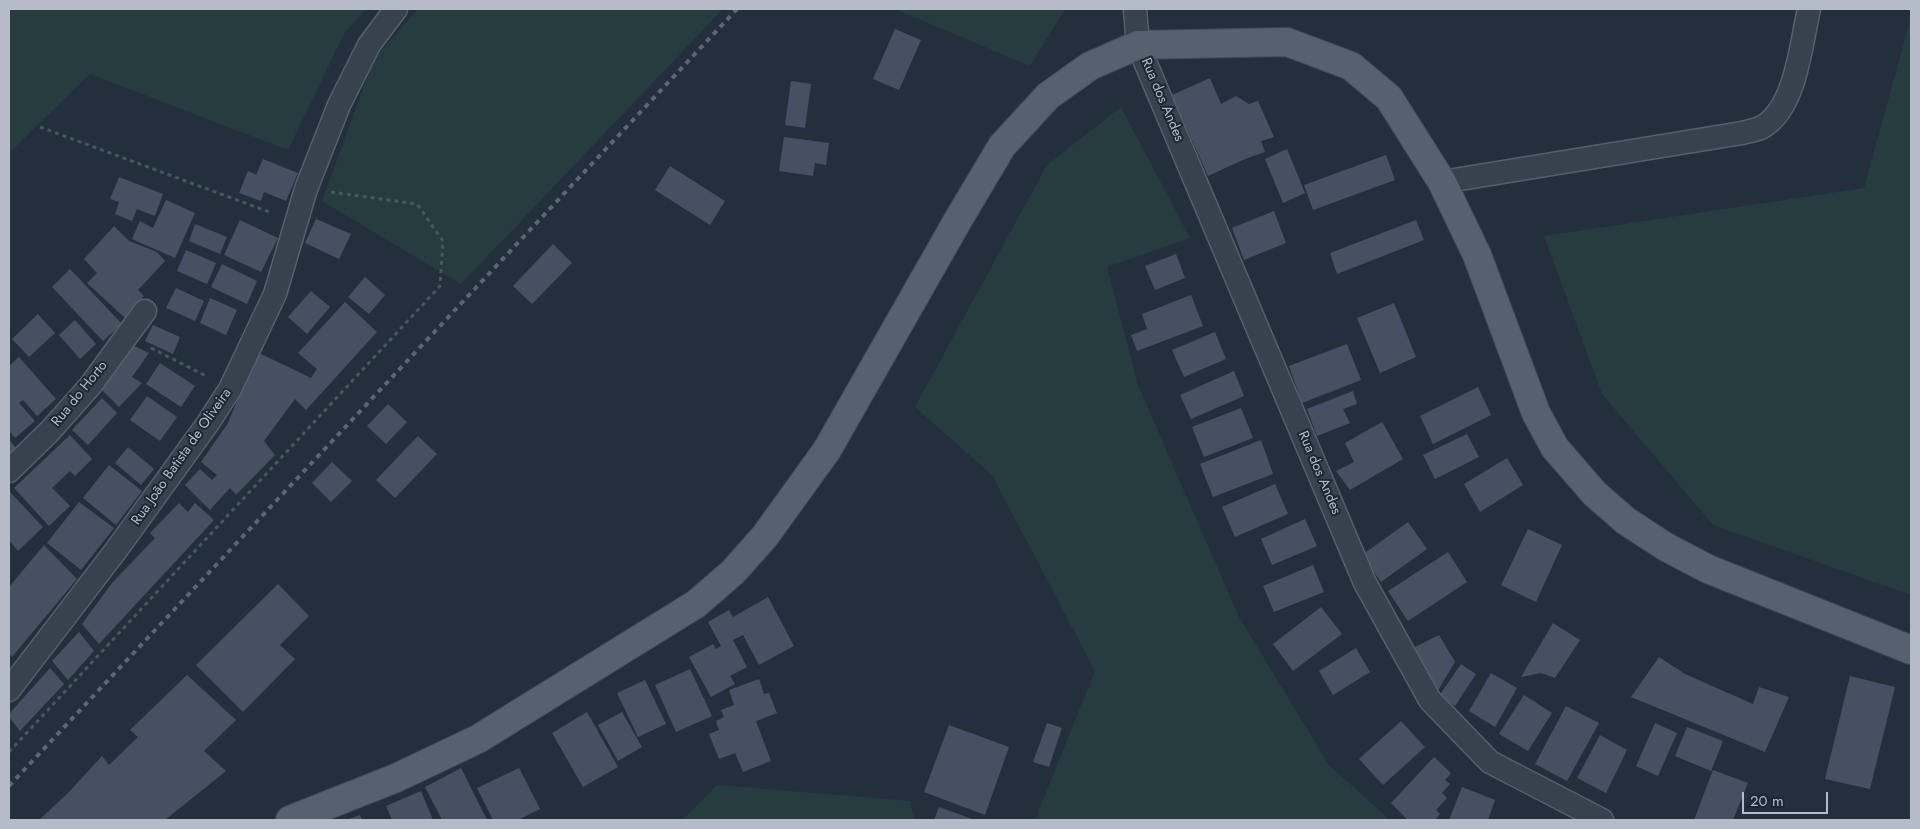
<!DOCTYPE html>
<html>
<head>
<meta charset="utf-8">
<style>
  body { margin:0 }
  #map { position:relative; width:1920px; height:829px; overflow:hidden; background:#242f3e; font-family:Jost,sans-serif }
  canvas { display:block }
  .frame { position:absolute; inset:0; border:10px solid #b4bcc9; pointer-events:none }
  .scale { position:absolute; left:1742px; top:792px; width:86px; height:22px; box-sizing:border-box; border:2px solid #b4bcc9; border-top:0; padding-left:6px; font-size:15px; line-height:18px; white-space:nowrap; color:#b4bcc9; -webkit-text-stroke:4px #1d2633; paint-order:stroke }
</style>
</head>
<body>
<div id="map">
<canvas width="1920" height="829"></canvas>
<div class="frame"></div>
<div class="scale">20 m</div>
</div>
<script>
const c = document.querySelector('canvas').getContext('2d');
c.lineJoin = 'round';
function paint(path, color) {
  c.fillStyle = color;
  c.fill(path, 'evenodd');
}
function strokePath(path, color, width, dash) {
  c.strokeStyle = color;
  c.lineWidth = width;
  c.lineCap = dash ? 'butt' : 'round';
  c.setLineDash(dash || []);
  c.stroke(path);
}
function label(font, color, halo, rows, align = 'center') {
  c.font = font + ' Jost,sans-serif';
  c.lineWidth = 4;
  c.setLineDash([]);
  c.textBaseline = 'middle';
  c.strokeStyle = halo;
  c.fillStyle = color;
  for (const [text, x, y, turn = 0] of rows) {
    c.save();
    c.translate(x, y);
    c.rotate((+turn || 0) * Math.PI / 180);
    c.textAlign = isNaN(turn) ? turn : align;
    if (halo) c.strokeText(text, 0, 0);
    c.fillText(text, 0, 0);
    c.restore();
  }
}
paint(new Path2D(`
  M9 9H366L344 34 288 150 90 74 9 153Z
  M418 9H723L461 284 322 201 374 59Z
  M895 9H1065L1030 66Z
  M1911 17V595L1713 525 1602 394 1544 236 1864 188Z
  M1121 107 1190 238 1107 267 1138 385 1239 617 1329 765 1390 820H1035L1095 671 992 475 915 407 1047 165Z
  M717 785 910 801 914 820H682Z`), '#263c3f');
paint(new Path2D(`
  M895 29 921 40 899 90 873 79Z
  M1210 78 1221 104 1236 96 1249 104 1258 101 1274 137 1261 141 1265 152 1245 159 1208 176 1172 95Z
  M791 81 811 84 805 128 785 125Z
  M784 137 829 143 826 165 815 163 813 176 779 171Z
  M1287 149 1305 193 1283 203 1265 159Z
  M1386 155 1395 180 1313 210 1304 185Z
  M263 159 298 173 286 201 264 192 261 201 239 193 248 171 256 175Z
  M670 166 725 201 710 225 655 190Z
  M119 177 163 194 155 216 137 209 132 221 115 214 119 202 110 199Z
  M166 200 195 213 175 258 132 239 140 221 153 228Z
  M1274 211 1286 243 1244 260 1232 228Z
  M316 219 351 234 339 259 305 243Z
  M240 220 278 238 261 272 224 255Z
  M1416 220 1424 240 1337 274 1330 253Z
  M195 224 227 237 220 254 189 241Z
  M114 226 129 241 157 252 165 261 138 290 144 296 125 318 87 283 97 273 84 259Z
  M553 244 572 263 532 304 513 286Z
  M186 250 216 263 207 284 177 271Z
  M1176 254 1185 278 1155 290 1145 266Z
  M222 264 257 281 247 304 211 287Z
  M70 269 122 324 103 341 52 287Z
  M365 277 385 295 369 314 348 297Z
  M176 288 204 301 195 321 166 308Z
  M311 291 330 307 307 334 288 317Z
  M1191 295 1203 326 1137 351 1131 335 1147 329 1142 314Z
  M210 298 237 310 226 335 200 323Z
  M345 302 377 332 306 410 295 399 264 441 275 455 236 495 230 488 210 510 185 485 200 469 212 480 217 475 201 462 228 423 257 352 311 378 317 369 298 353Z
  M1394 303 1416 357 1380 373 1357 318Z
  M38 314 55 333 29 357 12 339Z
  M75 320 96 344 80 359 59 335Z
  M153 325 180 337 173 354 145 341Z
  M1215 332 1226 359 1184 377 1172 350Z
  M1347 344 1361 380 1302 403 1289 366Z
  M134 346 149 353 132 377 142 383 119 407 100 388 118 368Z
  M19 357 56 399 37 416 23 400 19 403 35 421 15 438 9 431V366Z
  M160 363 195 386 181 407 146 384Z
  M1234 371 1244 396 1191 419 1180 395Z
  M1478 387 1491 415 1433 444 1420 416Z
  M1353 391 1357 404 1343 409 1350 423 1317 436 1307 409Z
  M147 396 177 417 160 441 130 420Z
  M102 398 117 413 88 445 72 430Z
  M388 404 407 422 386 444 367 426Z
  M1241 408 1253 438 1204 457 1192 427Z
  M1382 422 1403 459 1350 490 1336 471 1354 462 1345 443Z
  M1467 434 1479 457 1435 479 1423 455Z
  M70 435 92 459 75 476 70 471 52 488 70 506 49 526 14 488Z
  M418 436 437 454 395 498 376 480Z
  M9 439 16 448 9 455Z
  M1261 440 1273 474 1213 497 1200 464Z
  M128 447 154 469 141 485 115 463Z
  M1507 458 1523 485 1480 512 1464 484Z
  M332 462 352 481 331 502 312 483Z
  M109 465 142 491 116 525 83 498Z
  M1275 484 1288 514 1235 537 1222 507Z
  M10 492 43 527 18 551 9 540V494Z
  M79 502 114 528 81 570 47 543Z
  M179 503 188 512 195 503 214 520 99 644 82 624 112 583 155 538 150 533Z
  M1305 519 1317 546 1272 565 1261 539Z
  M1408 522 1427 549 1381 582 1362 555Z
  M1528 529 1562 545 1536 602 1501 585Z
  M44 545 77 579 12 657 9 653V587Z
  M1448 552 1467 582 1408 621 1388 591Z
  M1313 565 1324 592 1274 612 1263 586Z
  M278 584 309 616 280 645 295 659 243 712 196 665Z
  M768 597 794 646 759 665 743 635 733 640 747 667 730 676 735 684 711 697 689 657 713 644 716 649 721 646 708 622 729 610 733 617Z
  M1321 607 1342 634 1293 671 1273 644Z
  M1553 623 1580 640 1555 678 1541 673 1521 677Z
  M79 632 94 651 68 680 52 661Z
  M1439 635 1455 662 1437 692 1415 647Z
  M1356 648 1370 672 1333 695 1319 671Z
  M1659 657 1685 674 1753 704 1759 687 1789 697 1765 752 1631 697Z
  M1461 664 1476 674 1455 706 1439 696Z
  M50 668 64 684 20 731 9 717V714Z
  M690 669 712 716 676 732 655 685Z
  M1491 673 1517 688 1495 727 1469 711Z
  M187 675 236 720 204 751 226 771 165 820H39L69 792 102 756 109 765 138 737 130 730Z
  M1850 676 1895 687 1870 789 1825 779Z
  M759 679 764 694 769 693 777 713 756 721 771 761 743 772 735 753 719 759 709 734 719 730 716 721 724 717 721 710 734 705 729 690Z
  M645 680 666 724 638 737 617 693Z
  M1524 695 1552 713 1528 751 1499 734Z
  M1566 706 1599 723 1567 781 1535 764Z
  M587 712 618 767 583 787 552 733Z
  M622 712 642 747 618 761 598 725Z
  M1401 721 1425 747 1383 785 1359 759Z
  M1047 723 1062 728 1049 767 1033 762Z
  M1655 723 1677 733 1658 776 1636 766Z
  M949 725 1009 747 985 815 924 792Z
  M1687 727 1723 741 1711 771 1675 756Z
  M1600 735 1627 750 1606 793 1577 778Z
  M1434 757 1451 773 1445 780 1450 784 1442 793 1447 798 1436 810 1440 814 1435 820H1408L1391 803Z
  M461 768 487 820H442L425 787Z
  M519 768 540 809 518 820H493L477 788Z
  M1713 770 1748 783 1733 820H1694Z
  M1462 787 1495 800 1488 820H1449Z
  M421 791 433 820H392L386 806Z
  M939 807 975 820H934Z
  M360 815 362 820H346Z`), '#455162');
const minor = new Path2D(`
  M1135 9 1138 45 1365 583 1430 700 1490 762 1602 820
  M1442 182 1742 133C1749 131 1758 130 1764 126 1796 106 1801 44 1809 9
  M9 471 49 432 90 386 145 311
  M9 690 117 549 208 423 230 389 275 294 306 189 339 105 369 45 396 9`);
const primary = new Path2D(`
  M290 820 396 778 478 739 696 604 733 572 765 536 827 450 958 220 1002 146 1048 96 1090 66 1138 45 1287 42 1351 66 1389 98 1442 182 1477 255 1536 413 1555 448 1595 494 1626 521 1666 547 1708 569 1911 650`);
strokePath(minor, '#565f6c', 25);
strokePath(primary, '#414a57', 30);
strokePath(new Path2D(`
  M40 127 272 213
  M151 348 208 377
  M9 752 440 286 443 241 417 204 331 192`), '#44595c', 3, [4, 4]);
strokePath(minor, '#38414e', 22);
strokePath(primary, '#56606e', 28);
strokePath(new Path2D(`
  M9 786 737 9`), '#5a6575', 4, [5, 5]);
label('14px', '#b4bcc9', '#1d2633', [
  ["Rua dos Andes",1162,100,67],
  ["Rua do Horto",80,394,-51],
  ["Rua João Batista de Oliveira",182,457,-55],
  ["Rua dos Andes",1319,473,67]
]);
</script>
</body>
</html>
